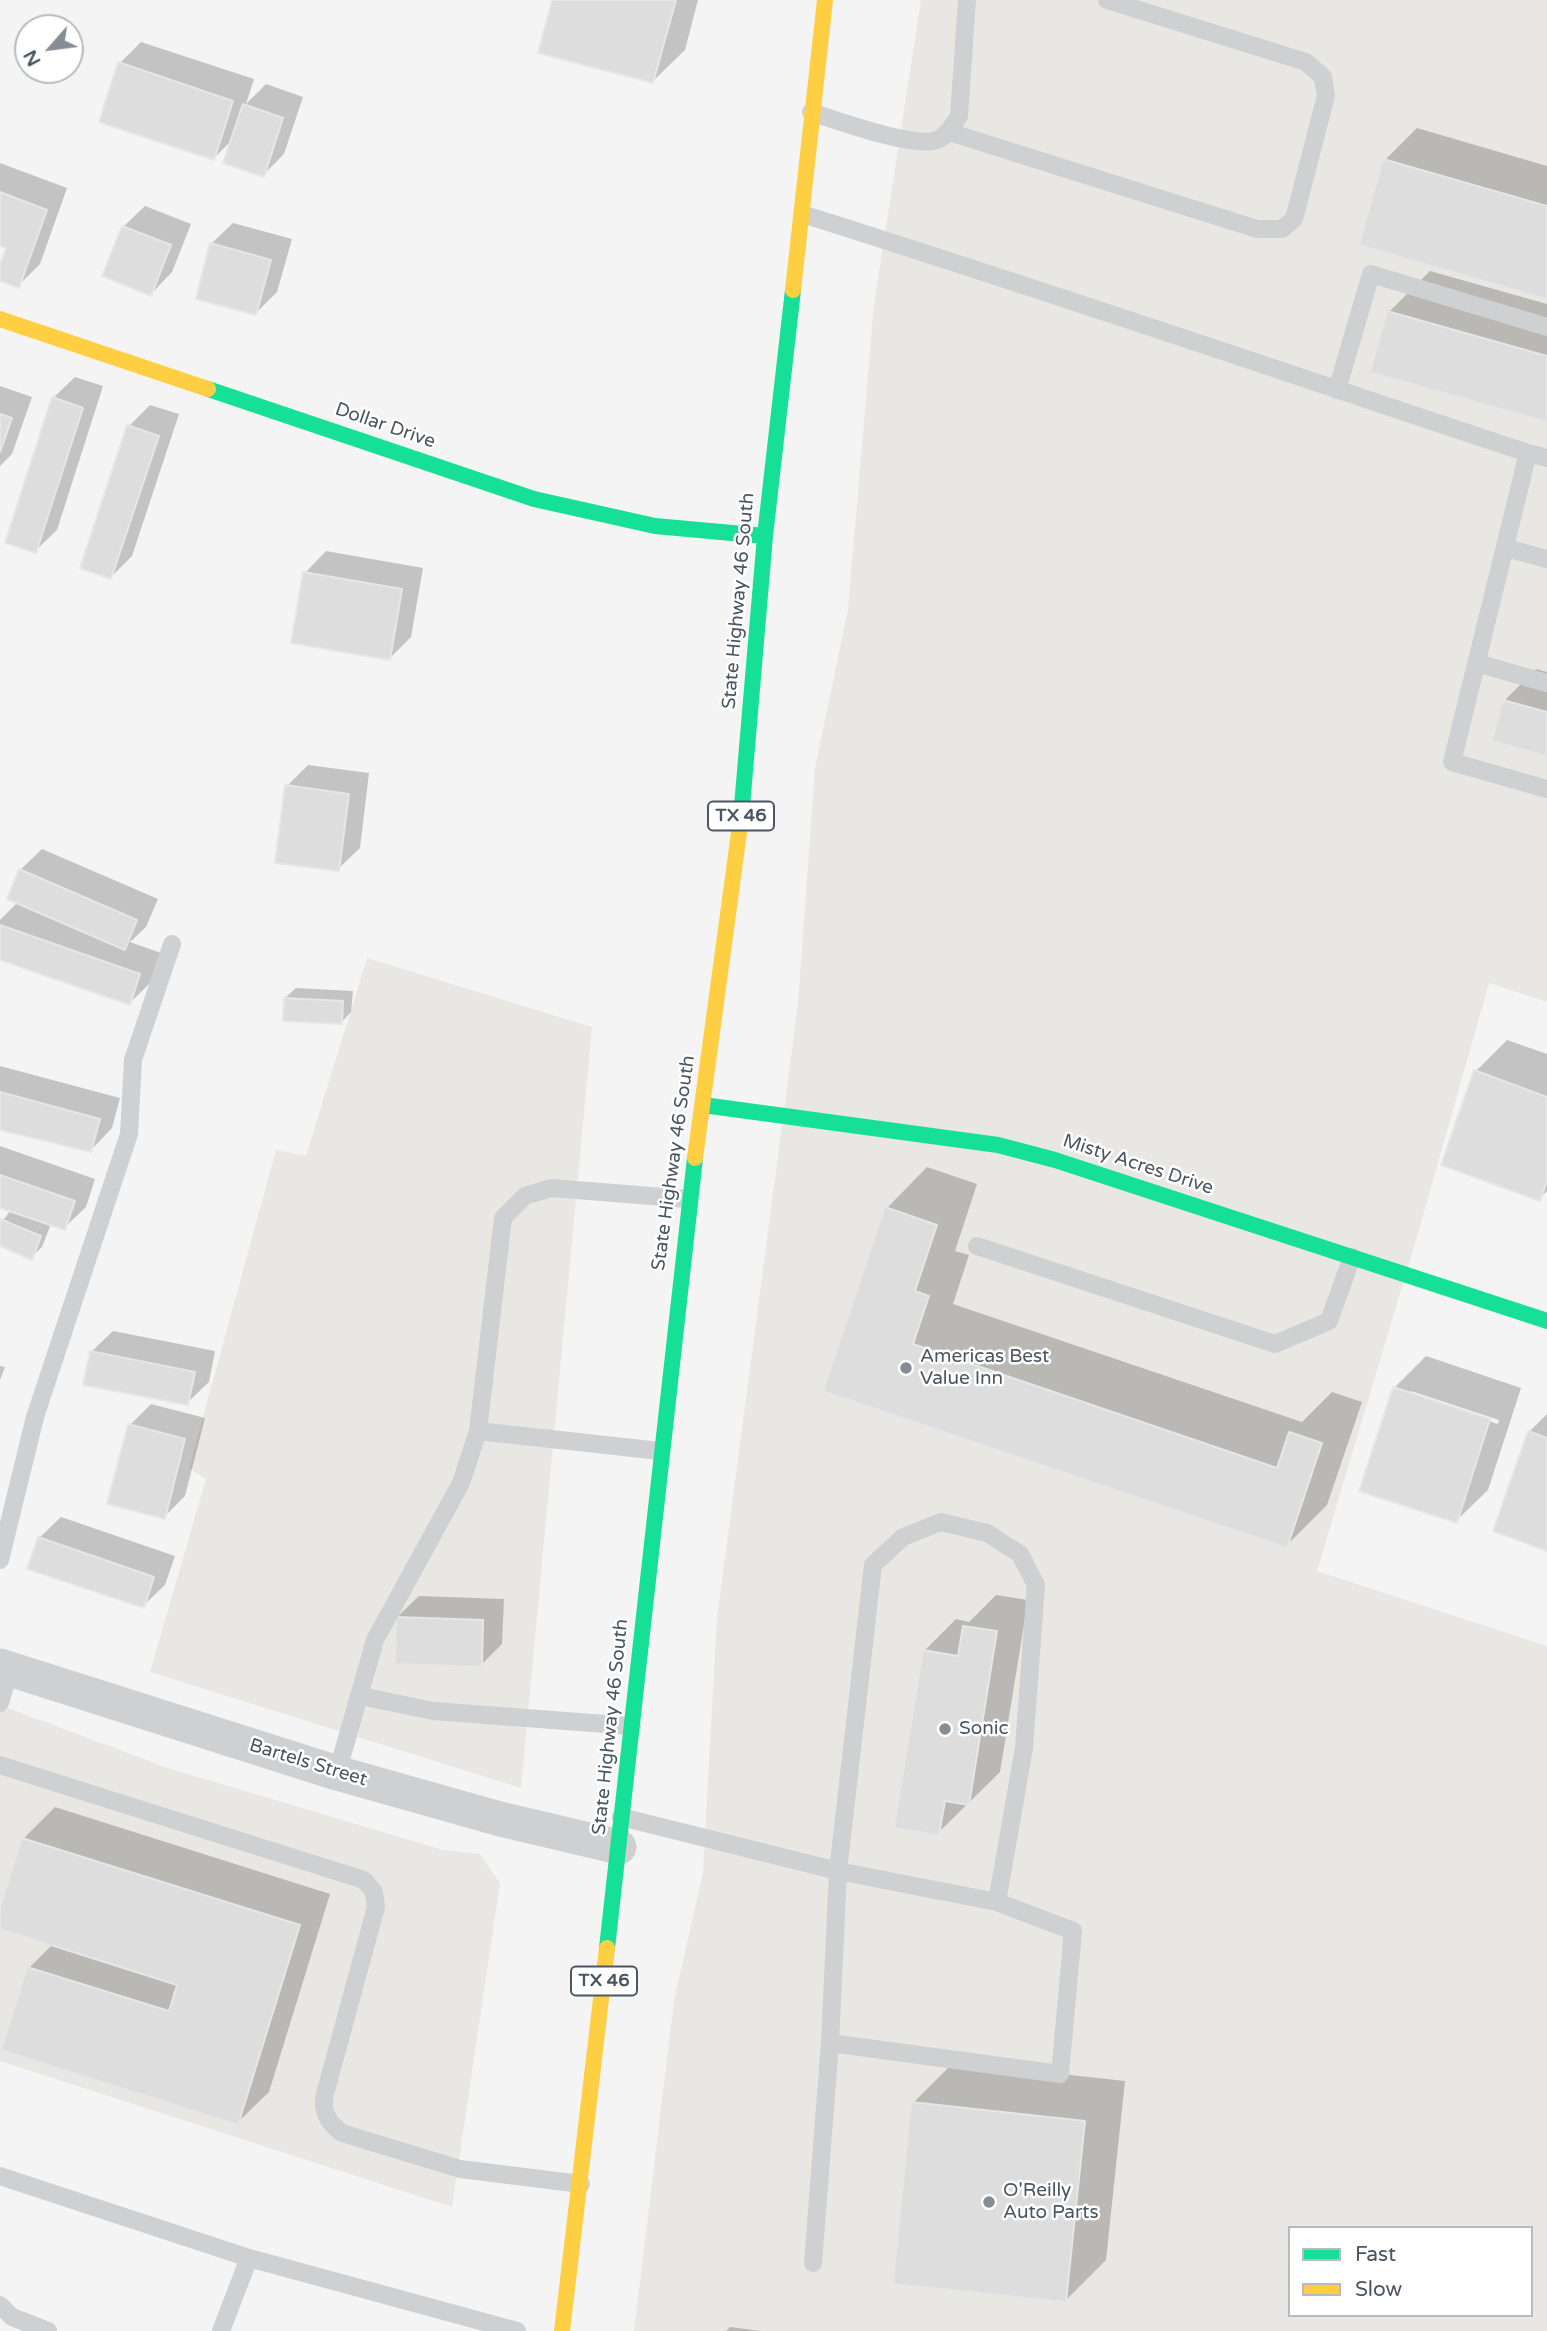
<!DOCTYPE html>
<html>
<head>
<meta charset="utf-8">
<style>
  body { margin:0 }
  #map { position:relative; width:1547px; height:2331px; overflow:hidden; background:#f4f4f4; font-family:"Varela Round",sans-serif }
  canvas { display:block }
  .legend { position:absolute; left:1288px; top:2226px; width:245px; height:91px; box-sizing:border-box; background:#fff; border:2px solid #b7bbc0; margin:0; padding:9px 12px; list-style:none; font-size:21px; color:#4a5661 }
  .legend li { display:flex; align-items:center; gap:14px; height:35px }
  .legend b { width:35px; border:2px solid #b7bbc0 }
  .north { position:absolute; left:14px; top:14px; width:70px; height:70px; box-sizing:border-box; background:#fff; border:2px solid #b7bbc0; border-radius:50%; rotate:242deg; font-size:19px; font-weight:700; line-height:28px; text-align:center; color:#4a5661 }
  .north::after { content:''; display:block; margin:auto; width:24px; height:32px; background:#868d94; clip-path:polygon(50% 0,100% 100%,50% 72%,0 100%) }
</style>
</head>
<body>
<div id="map">
<canvas width="1547" height="2331"></canvas>
<ul class="legend">
<li><b style="height:9px;background:#16e098"></b>Fast</li>
<li><b style="height:9px;background:#ffcf43"></b>Slow</li>
</ul>
<div class="north">N</div>
</div>
<script>
const c = document.querySelector('canvas').getContext('2d');
c.lineJoin = 'round';
function paint(path, color) {
  c.fillStyle = color;
  c.fill(path, 'evenodd');
}
function strokePath(path, color, width, dash) {
  c.strokeStyle = color;
  c.lineWidth = width;
  c.lineCap = dash ? 'butt' : 'round';
  c.setLineDash(dash || []);
  c.stroke(path);
}
function label(font, color, halo, rows, align = 'center') {
  c.font = font + ' "Varela Round",sans-serif';
  c.lineWidth = 5;
  c.setLineDash([]);
  c.textBaseline = 'middle';
  c.strokeStyle = halo;
  c.fillStyle = color;
  for (const [text, x, y, turn = 0] of rows) {
    c.save();
    c.translate(x, y);
    c.rotate((+turn || 0) * Math.PI / 180);
    c.textAlign = isNaN(turn) ? turn : align;
    if (halo) c.strokeText(text, 0, 0);
    c.fillText(text, 0, 0);
    c.restore();
  }
}
paint(new Path2D(`
  M921 0H1547V1002L1489 983 1419 1230 1317 1571 1547 1646V2331H634L674 2001 703 1872 717 1618 798 1004 815 768 848 609 874 304ZM1290 2228H1531V2315H1290Z
  M367 958 592 1027 521 1788 150 1672 206 1479 189 1468 276 1150 306 1156Z
  M0 1705 168 1768 443 1850 480 1854 500 1883 452 2207 0 2061Z`), '#e8e7e3');
paint(new Path2D(`
  M554 0H698L685 50 653 81Z
  M141 42 254 79 246 104 266 84 303 97 284 154 263 175 233 139 214 158 120 63Z
  M1417 128 1547 166V297L1385 160Z
  M0 163 67 188 40 264 18 286 0 279 8 247 0 244Z
  M145 206 191 224 172 272 151 294 123 227Z
  M233 223 292 239 277 292 256 313 211 244Z
  M1430 271 1547 304V420L1389 312Z
  M75 377 103 386 57 530 35 551 53 398Z
  M0 386 32 397 12 454 0 466Z
  M150 405 179 414 132 556 111 577 129 426Z
  M326 551 423 568 411 637 390 658 305 573Z
  M1536 669 1547 672V755L1504 701Z
  M308 765 369 773 360 848 338 869 287 786Z
  M42 849 158 899 146 927 130 942 161 953 151 982 130 1003 0 958V920L18 902 20 870Z
  M296 988 353 991 351 1012 341 1023 285 998Z
  M1507 1040 1547 1054V1191L1539 1199 1476 1071Z
  M0 1066 120 1098 112 1128 91 1150 0 1127Z
  M0 1146 95 1179 86 1207 64 1228 51 1224 42 1247 31 1257 0 1244V1224L11 1210 0 1206Z
  M927 1167 977 1184 955 1251 969 1255 953 1304 1302 1422 1332 1392 1362 1402 1327 1505 1286 1546 825 1390 887 1208Z
  M113 1331 215 1351 209 1382 187 1403 91 1352Z
  M1426 1356 1521 1388 1488 1490 1456 1521 1394 1388ZM1411 1391 1499 1420 1498 1424 1411 1395Z
  M0 1366 5 1367 0 1380Z
  M151 1404 205 1418 185 1496 164 1517 130 1425Z
  M1547 1414V1549L1529 1432Z
  M61 1517 175 1556 165 1585 143 1606 39 1538Z
  M996 1595 1028 1600 1000 1772 938 1833 924 1651 956 1619 969 1622Z
  M419 1596 504 1599 502 1644 481 1665 397 1617Z
  M55 1807 330 1894 269 2092 237 2123 29 1968 53 1944 0 1927V1913L23 1839Z
  M954 2062 1125 2081 1106 2260 1066 2300 913 2103Z
  M730 2327 761 2331H726Z`), '#0003');
const building = new Path2D(`
  M552 0H676L653 83 538 53Z
  M118 62 233 101 214 160 99 122Z
  M243 104 283 118 264 177 223 163Z
  M1383 159 1547 206V299L1359 245Z
  M0 192 47 210 19 288 0 281V264L6 248 0 246Z
  M122 226 171 245 151 296 102 276Z
  M210 243 271 260 256 315 196 299Z
  M1387 311 1547 356V422L1370 372Z
  M52 397 83 408 36 553 5 543Z
  M0 414 12 418 0 452Z
  M127 425 159 436 111 579 80 568Z
  M303 572 402 589 390 660 291 643Z
  M1503 700 1547 712V756L1492 741Z
  M285 785 349 794 339 871 275 863Z
  M19 869 137 920 125 950 7 899Z
  M0 925 140 974 130 1005 0 960Z
  M284 998 343 1001 342 1024 283 1021Z
  M1474 1070 1547 1097V1180L1540 1201 1441 1165Z
  M0 1092 100 1119 91 1152 0 1130Z
  M0 1175 75 1201 65 1230 0 1208Z
  M885 1207 937 1225 915 1291 929 1296 913 1344 1277 1468 1289 1432 1322 1443 1287 1548 823 1391Z
  M0 1219 41 1236 32 1260 0 1246Z
  M90 1351 195 1372 188 1405 83 1385Z
  M1393 1387 1490 1419 1457 1523 1359 1491Z
  M128 1424 185 1439 165 1519 107 1504Z
  M1528 1431 1547 1438V1551L1493 1531Z
  M38 1537 154 1577 144 1608 27 1569Z
  M396 1617 483 1620 482 1667 395 1664Z
  M963 1626 997 1631 969 1805 945 1801 939 1835 894 1828 923 1650 958 1656Z
  M22 1838 300 1925 238 2125 1 2050 27 1967 169 2011 177 1985 0 1929V1907Z
  M911 2102 1085 2121 1066 2302 893 2284Z`);
paint(building, '#ddddde');
strokePath(building, '#e5e6e7', 2);
strokePath(new Path2D(`
  M811 112C836 120 915 149 937 140 947 136 953 125 959 116L967 0
  M949 132 1257 229H1282L1294 219 1326 96 1323 77 1306 62 1107 0
  M802 214C1045 290 1286 373 1528 453L1452 762 1547 789
  M1337 390 1371 274 1547 327
  M1528 453 1547 458
  M1506 548 1547 559
  M1477 663 1547 683
  M977 1246 1275 1344 1329 1321 1352 1257
  M478 1431 660 1451
  M0 1560 35 1417 129 1134 133 1060 172 944
  M361 1696 433 1711 632 1726
  M0 1703 10 1669
  M0 1765 364 1880 374 1892 376 1907 325 2094C321 2111 328 2123 342 2133L460 2169 581 2184
  M337 1773 375 1640 461 1483 478 1431 503 1218 525 1196 551 1188 689 1199
  M621 1817 838 1871 997 1902 1073 1931 1060 2074 830 2043
  M0 2176 249 2258 517 2331
  M813 2263 830 2043 838 1871 873 1565 903 1537 941 1522 987 1533 1020 1554 1036 1585 1024 1748 997 1902
  M0 2305 12 2317 48 2331
  M221 2331 249 2258`), '#ced0d2', 18);
strokePath(new Path2D(`
  M0 1666 337 1773 500 1819 619 1847`), '#ced0d2', 35);
strokePath(new Path2D(`
  M208 389 534 499 655 526 765 536
  M741 818 765 536 793 290
  M703 1105 998 1145 1055 1160 1547 1321
  M607 1948 695 1158`), '#16e098', 16);
strokePath(new Path2D(`
  M793 290 825 0
  M0 319 208 389
  M695 1158 741 818
  M562 2331 607 1948`), '#ffcf43', 16);
for (const [x, y, r, color] of [
  [906,1368,7,"#868d94"],
  [945,1729,7,"#868d94"],
  [989,2202,7,"#868d94"]
]) {
  const dot = new Path2D();
  dot.arc(x, y, r, 0, 2 * Math.PI);
  c.fillStyle = color;
  c.fill(dot);
  strokePath(dot, '#fff', 2.5);
}
for (const [x, y, w] of [
  [741,816,66],
  [604,1981,66]
]) {
  const box = new Path2D();
  box.roundRect(x - w / 2, y - 14.5, w, 29, 5);
  c.fillStyle = '#fff';
  c.fill(box);
  strokePath(box, '#4a5661', 2);
}
label('bold 18px', '#4a5661', null, [
  ["TX 46",741,816],
  ["TX 46",604,1981]
]);
label('19px', '#4a5661', '#fff', [
  ["Dollar Drive",385,426,19],
  ["State Highway 46 South",739,601,-85],
  ["State Highway 46 South",674,1163,-82],
  ["Misty Acres Drive",1138,1165,18],
  ["State Highway 46 South",611,1727,-84],
  ["Bartels Street",308,1763,17]
]);
label('19px', '#4a5661', '#fff', [
  ["Americas Best",920,1357],
  ["Value Inn",920,1379],
  ["Sonic",959,1729],
  ["O'Reilly",1003,2191],
  ["Auto Parts",1003,2213]
], 'left');
</script>
</body>
</html>
